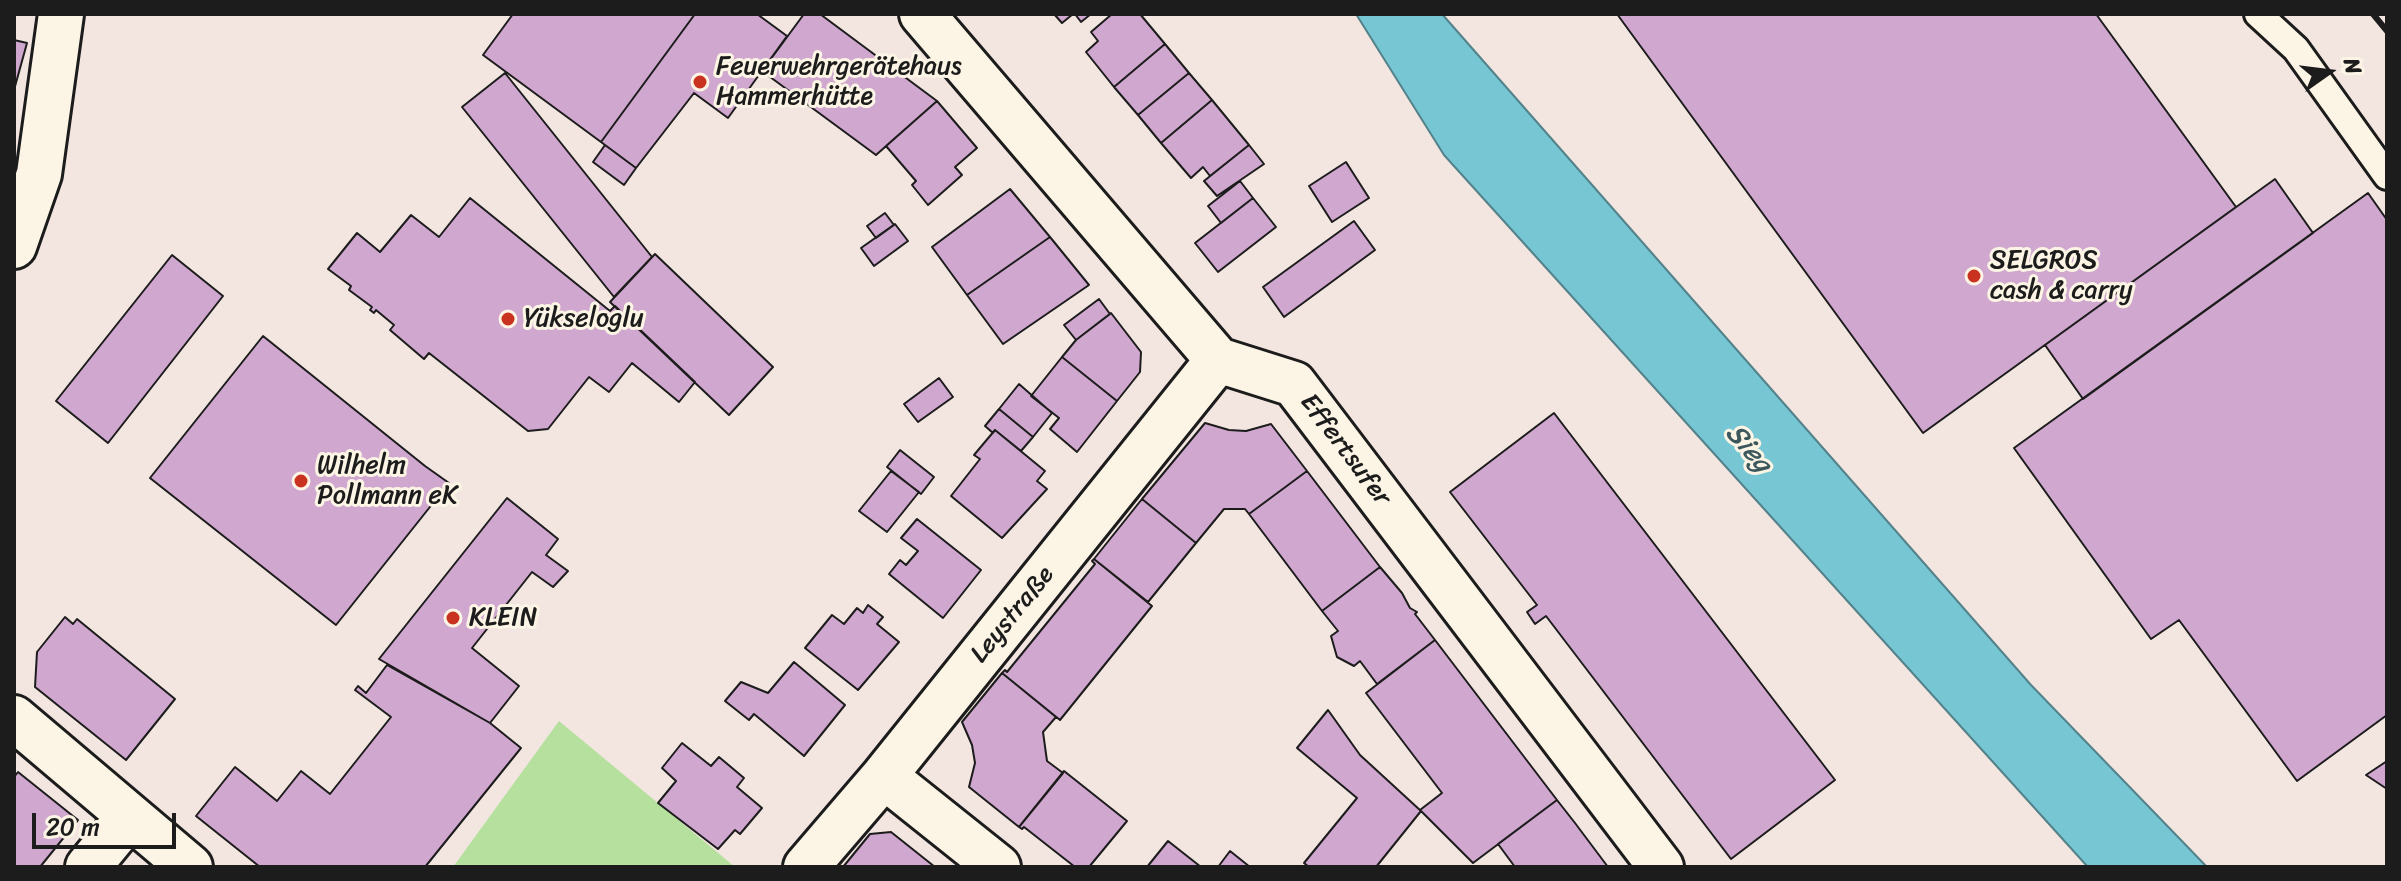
<!DOCTYPE html>
<html>
<head>
<meta charset="utf-8">
<style>
  body { margin:0 }
  #map { position:relative; width:2401px; height:881px; overflow:hidden; background:#f3e5e0; font-family:Sriracha,sans-serif }
  canvas { display:block }
  .frame { position:absolute; inset:0; border:16px solid #1c1c1c; pointer-events:none }
  .north { position:absolute; left:2289px; top:32px; width:80px; height:80px; -webkit-text-stroke:6px #fcf5e5; paint-order:stroke; rotate:76deg; font-size:22px; font-weight:700; line-height:32px; text-align:center; color:#1c1c1c }
  .north::after { content:''; display:block; margin:auto; width:28px; height:36px; background:#1c1c1c; clip-path:polygon(50% 0,100% 100%,50% 72%,0 100%) }
  .scale { position:absolute; left:32px; top:813px; width:144px; height:36px; box-sizing:border-box; border:4px solid #1c1c1c; border-top:0; padding-left:10px; font-size:24px; line-height:28px; white-space:nowrap; color:#1c1c1c; -webkit-text-stroke:6px #fcf5e5; paint-order:stroke }
</style>
</head>
<body>
<div id="map">
<canvas width="2401" height="881"></canvas>
<div class="frame"></div>
<div class="north">N</div>
<div class="scale">20 m</div>
</div>
<script>
const c = document.querySelector('canvas').getContext('2d');
c.lineJoin = 'round';
function paint(path, color) {
  c.fillStyle = color;
  c.fill(path, 'evenodd');
}
function strokePath(path, color, width, dash) {
  c.strokeStyle = color;
  c.lineWidth = width;
  c.lineCap = dash ? 'butt' : 'round';
  c.setLineDash(dash || []);
  c.stroke(path);
}
function label(font, color, halo, rows, align = 'center') {
  c.font = font + ' Sriracha,sans-serif';
  c.lineWidth = 6;
  c.setLineDash([]);
  c.textBaseline = 'middle';
  c.strokeStyle = halo;
  c.fillStyle = color;
  for (const [text, x, y, turn = 0] of rows) {
    c.save();
    c.translate(x, y);
    c.rotate((+turn || 0) * Math.PI / 180);
    c.textAlign = isNaN(turn) ? turn : align;
    if (halo) c.strokeText(text, 0, 0);
    c.fillText(text, 0, 0);
    c.restore();
  }
}
paint(new Path2D(`
  M559 721 735 867H453Z`), '#b5e09e');
const water = new Path2D(`
  M1356 14H1442L2031 685 2207 867 2087 866 1444 155Z`);
paint(water, '#77c6d3');
strokePath(water, '#53828a', 2);
const building = new Path2D(`
  M513 14H695L601 142 483 55Z
  M695 14H757L787 36 728 118 694 93 636 168 601 142Z
  M804 14H820L937 101 876 155 762 71Z
  M1054 14H1073L1062 23Z
  M1075 14H1091L1081 22Z
  M1112 14H1140L1165 44 1114 87 1086 52 1098 41 1091 32Z
  M1617 14H2096L2236 207 1923 433Z
  M14 40 27 43 14 90Z
  M1165 44 1189 73 1138 115 1114 87Z
  M505 73 652 257 614 297 462 107Z
  M1189 73 1212 100 1161 143 1138 115Z
  M1212 100 1249 145 1210 176 1203 167 1191 178 1161 143Z
  M937 101 977 148 955 167 962 175 928 205 912 185 916 181 886 146Z
  M605 145 636 168 624 185 593 162Z
  M1249 145 1264 164 1217 196 1204 181Z
  M1346 162 1369 198 1332 222 1309 186Z
  M2275 179 2313 233 2083 399 2045 345Z
  M1240 181 1253 198 1221 223 1208 206Z
  M1010 189 1050 237 967 295 932 247Z
  M2368 193 2387 220V715L2297 781 2179 620 2151 639 2014 448Z
  M470 198 610 311 615 306 695 382 679 402 632 363 609 392 589 377 548 429 528 431 429 353 424 359 390 330 394 325 376 310 374 313 370 310 372 307 349 290 351 286 328 269 357 233 380 252 411 215 439 237Z
  M1253 198 1276 227 1218 272 1195 243Z
  M885 213 894 225 876 238 867 226Z
  M1354 221 1375 250 1284 317 1263 287Z
  M895 224 908 241 874 266 861 248Z
  M1050 237 1089 285 1003 344 967 295Z
  M655 254 773 367 729 415 610 302Z
  M172 255 223 296 108 443 56 401Z
  M1099 299 1110 314 1076 340 1064 325Z
  M1111 313 1141 352 1140 372 1117 401 1062 357 1076 340Z
  M263 336 425 466 449 483 336 625 150 478Z
  M1062 357 1117 401 1077 452 1050 429 1059 418 1031 396Z
  M939 378 953 397 918 422 904 404Z
  M1019 384 1052 413 1033 437 999 409Z
  M999 409 1033 437 1021 451 995 430 993 433 985 426Z
  M1554 413 1835 780 1731 859 1546 616 1535 624 1527 612 1537 605 1450 492Z
  M1205 423 1229 430 1246 431 1271 424 1307 471 1249 514 1245 509H1224L1196 543 1142 499Z
  M995 430 1045 471 1037 481 1047 489 1002 538 951 496 980 459 974 455Z
  M900 450 934 477 921 494 887 467Z
  M891 471 919 492 887 532 859 511Z
  M1307 471 1380 567 1322 611 1249 514Z
  M507 498 558 539 546 555 568 571 553 587 532 572 472 648 519 686 490 723 379 659Z
  M1142 499 1196 543 1148 602 1094 559Z
  M917 519 981 570 943 618 889 574 900 560 906 565 918 551 901 538Z
  M1094 559 1152 606 1060 720 1002 673 1005 670 1007 672 1095 564 1092 561Z
  M1380 567 1402 593 1410 608 1417 612 1415 614 1435 640 1377 684 1360 661 1354 666 1337 657 1331 636 1338 631 1322 611Z
  M868 605 883 617 877 624 899 642 858 690 805 648 832 615 844 624 857 608 863 613Z
  M65 617 73 624 77 619 175 699 126 760 35 687 37 652Z
  M1435 640 1557 800 1473 863 1420 810 1442 793 1366 693Z
  M794 662 845 705 804 756 754 714 749 720 725 701 741 682 768 693Z
  M387 665 490 723 521 748 425 867H260L196 816 235 767 277 801 301 771 330 794 391 717 355 690 358 686 366 693Z
  M1002 673 1056 717 1043 732 1047 761 1063 773 1019 827 969 787 975 763 972 745 962 722Z
  M1328 710 1360 755 1421 811 1376 867H1309L1304 863 1357 798 1297 748Z
  M682 743 711 766 719 757 744 778 737 787 762 808 740 834 735 830 718 849 658 803 676 781 662 768Z
  M2387 761V789L2366 775Z
  M1064 771 1127 821 1089 867H1075L1024 827 1022 829 1019 827Z
  M18 772 78 820 40 867H14V777Z
  M1557 800 1575 823 1608 867H1515L1498 844Z
  M891 832 935 867H843L870 834Z
  M1168 841 1201 867H1147Z
  M1230 851 1250 867H1218Z`);
paint(building, '#d0a7ce');
strokePath(building, '#1c1c1c', 2);
const service = new Path2D(`
  M2258 14 2296 49 2387 176`);
const minor = new Path2D(`
  M922 14 1218 360 1294 384 1661 867
  M14 246 39 174 61 14
  M14 718 190 867
  M884 776 998 867
  M88 867 129 817
  M806 867 884 776 1218 360`);
strokePath(service, '#1c1c1c', 32);
strokePath(minor, '#1c1c1c', 50);
strokePath(service, '#fcf5e5', 26);
strokePath(minor, '#fcf5e5', 44);
strokePath(new Path2D(`
  M2373 14 2387 31`), '#1c1c1c', 6);
for (const [x, y, r, color] of [
  [700,82,8,"#c8321e"],
  [1974,276,8,"#c8321e"],
  [508,319,8,"#c8321e"],
  [301,481,8,"#c8321e"],
  [453,618,8,"#c8321e"]
]) {
  const dot = new Path2D();
  dot.arc(x, y, r, 0, 2 * Math.PI);
  c.fillStyle = color;
  c.fill(dot);
  strokePath(dot, '#fcf5e5', 3);
}
label('26px', '#1c1c1c', '#fcf5e5', [
  ["Feuerwehrgerätehaus",716,67],
  ["Hammerhütte",716,97],
  ["SELGROS",1990,261],
  ["cash & carry",1990,291],
  ["Yükseloglu",524,319],
  ["Wilhelm",317,466],
  ["Pollmann eK",317,496],
  ["KLEIN",469,618]
], 'left');
label('26px', '#1c1c1c', '#fcf5e5', [
  ["Effertsufer",1345,450,53],
  ["Leystraße",1013,615,-51]
]);
label('italic 28px', '#3c585c', '#fcf5e5', [
  ["Sieg",1748,449,49]
]);
</script>
</body>
</html>
